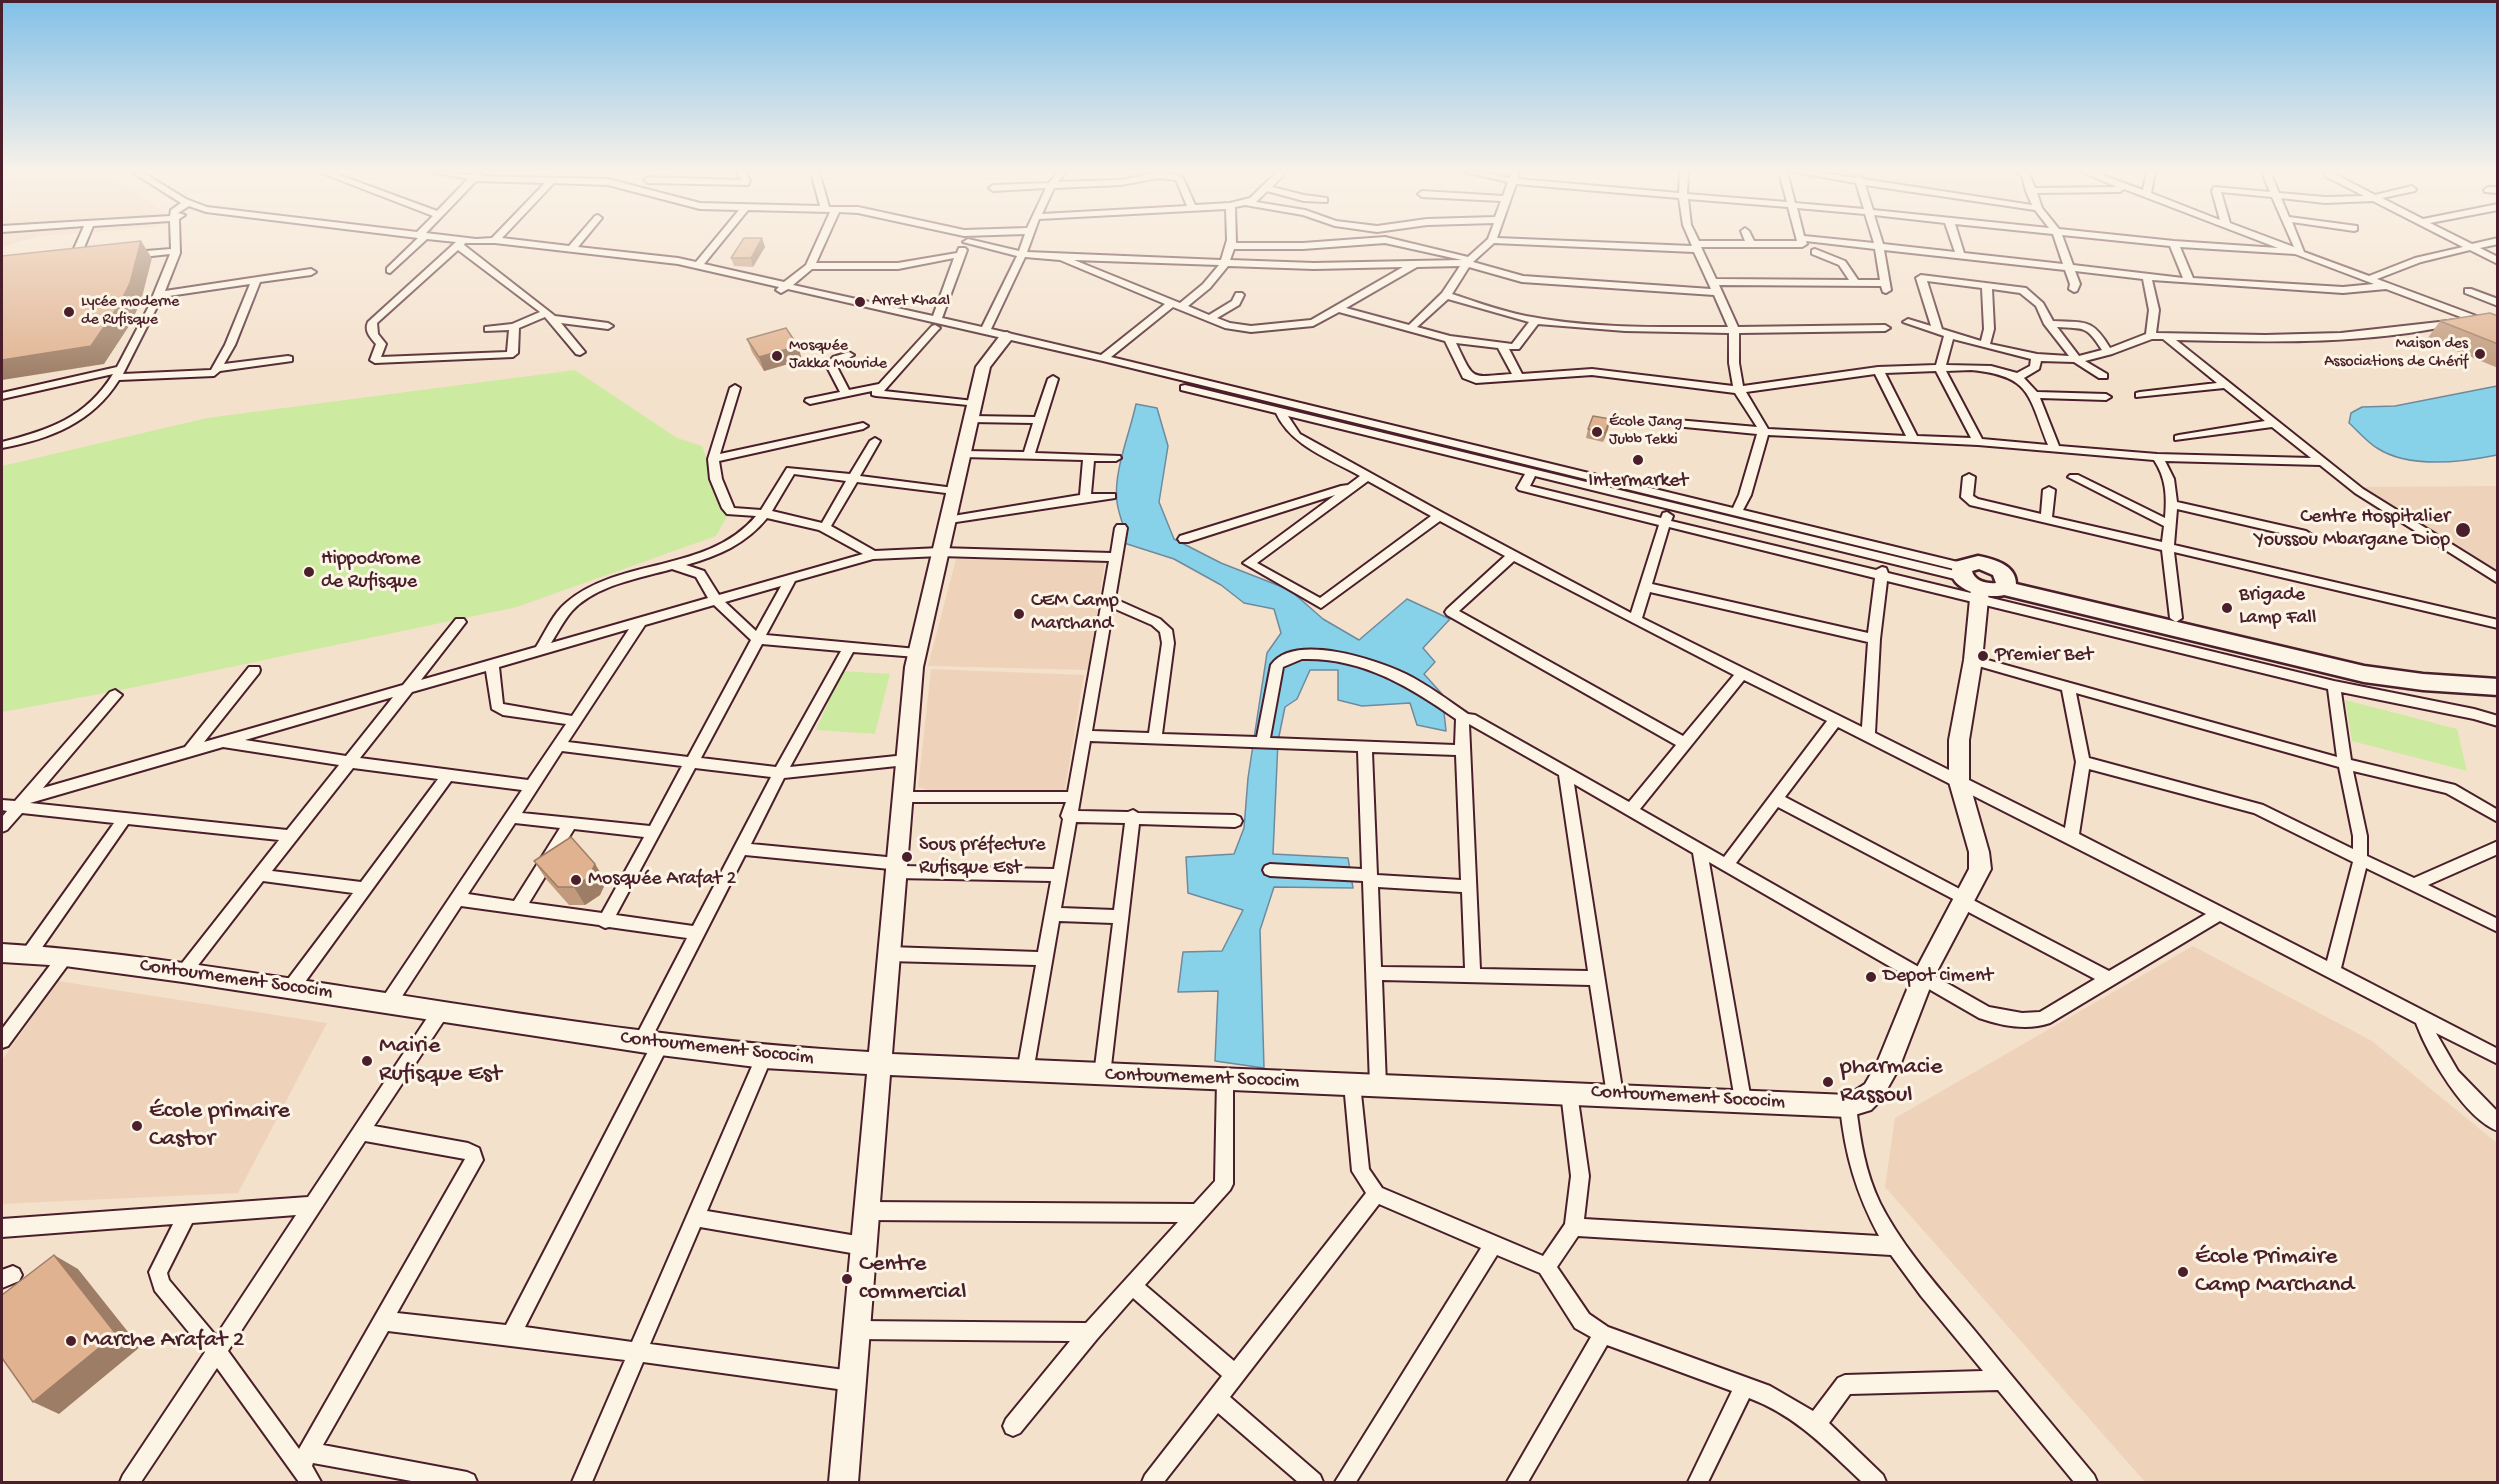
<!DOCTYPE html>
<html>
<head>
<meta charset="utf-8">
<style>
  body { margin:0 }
  #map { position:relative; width:2499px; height:1484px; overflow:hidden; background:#f4e1cc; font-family:"Gochi Hand",sans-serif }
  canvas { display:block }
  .frame { position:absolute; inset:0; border:3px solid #4a1f2b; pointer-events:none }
</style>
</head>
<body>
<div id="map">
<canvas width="2499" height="1484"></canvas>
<div class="frame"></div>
</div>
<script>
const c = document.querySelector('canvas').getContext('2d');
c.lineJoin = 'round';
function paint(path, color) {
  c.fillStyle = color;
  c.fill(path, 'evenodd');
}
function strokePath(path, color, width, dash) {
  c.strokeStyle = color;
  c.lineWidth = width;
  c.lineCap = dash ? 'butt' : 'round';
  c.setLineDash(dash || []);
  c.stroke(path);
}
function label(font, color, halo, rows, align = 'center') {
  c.font = font + ' "Gochi Hand",sans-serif';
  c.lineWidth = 6;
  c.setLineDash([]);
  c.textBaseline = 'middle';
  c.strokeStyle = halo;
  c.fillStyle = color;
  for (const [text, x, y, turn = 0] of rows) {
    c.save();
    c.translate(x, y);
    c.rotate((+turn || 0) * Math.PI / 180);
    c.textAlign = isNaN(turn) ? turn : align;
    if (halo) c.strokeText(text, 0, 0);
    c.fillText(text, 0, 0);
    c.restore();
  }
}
paint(new Path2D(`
  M2 172H102L166 212 162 217 159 227 39 236 2 247Z
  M1828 172H2009L2017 175 2020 203Z
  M2497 486V573L2359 487Z
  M956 559 1105 562 1088 670 928 666Z
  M931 669 1084 675 1064 795 950 797 918 787Z
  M2193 946 2372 1041 2497 1143V1482H2145L1885 1187 1895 1118Z
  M58 981 327 1023 238 1193 2 1204V1060Z`), '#eed3ba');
paint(new Path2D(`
  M575 370 677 438 702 446 729 513 716 536 517 607 121 690 2 712V466L207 418Z
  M842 671 890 674 875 734 816 730Z
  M2345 700 2457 729 2467 771 2352 741Z`), '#cdeaa1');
const water = new Path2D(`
  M2497 386V455C2463 462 2409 469 2377 448 2367 442 2358 431 2349 423L2351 413 2362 407 2395 406Z
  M1136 404 1157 408 1168 446 1159 502 1174 539 1221 563 1290 590 1323 619 1359 640 1407 599 1450 619 1423 648 1435 662 1424 674 1442 694 1446 731 1417 725 1410 703 1362 706 1338 700V670H1310L1297 699 1285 707 1278 741 1273 854 1348 858 1353 888 1274 887 1260 930 1264 1068 1215 1061 1218 991 1178 992 1183 952 1222 951 1243 910 1188 893 1186 857 1234 854 1244 828 1248 778 1267 653 1281 633 1274 609 1244 603 1221 585 1174 559 1124 543C1126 525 1119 518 1117 502 1113 472 1130 433 1136 404Z`);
paint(water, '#88d2e9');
strokePath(water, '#6f8a9d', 1.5);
const street = new Path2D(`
  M132 172H142L186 199 207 207 417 232 433 216 319 172H331L437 211 468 179 432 172 472 175 475 172H481V176L608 179 700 203 820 206 811 172H819L829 207H858L964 230 1027 228 1046 188 993 191 989 188 993 185 1049 183 1057 172H1066L1058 182C1078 181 1099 181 1119 180 1139 178 1165 166 1183 178L1195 205 1230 203 1250 198 1277 172H1286L1272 187 1304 195 1327 198V202L1304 201 1267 191 1256 202 1305 210 1336 221 1377 226 1427 219 1495 217 1501 201 1422 197 1418 194 1422 191 1503 196 1508 182 1465 172H1482L1509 178 1512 172H1518V179L1679 193 1680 172H1688L1687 194 1787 202 1779 172H1787L1795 203 1864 209 1856 183 1794 172H1816L1855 178 1859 176 1863 179 2032 205 2026 191 2022 176 2015 172 2029 173 2035 188 2117 187 2082 172H2094L2143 190 2147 172H2155L2151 193 2220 220 2212 191 2214 187 2270 192 2262 172H2270L2279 193 2325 197 2364 196 2325 176V172H2331L2375 195 2412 186 2416 189 2415 191 2382 198 2423 219 2498 204V210L2430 223 2472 244 2498 238V244L2480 248 2498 257V264L2470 250 2421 262 2377 279 2498 324V331L2386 289 2343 293 2152 280 2159 310 2156 333 2265 335 2341 333 2457 320V324C2366 345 2269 342 2176 340L2363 489 2498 573V583L2355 493 2320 465 2165 461 2174 479 2177 502 2306 531 2312 535 2306 539 2177 509 2174 545 2498 620V628L2174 552 2182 618 2176 622 2170 618 2162 550 1970 505 1961 497 1963 477 1969 474 1975 477 1973 496 1978 499 2041 514 2043 490 2049 487 2055 490 2052 517 2162 542 2164 526 2068 477 2070 475H2078L2165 518C2167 496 2166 478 2154 460L1978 445 1768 435 1751 495 1743 510 1966 564 1968 567 1966 570 1962 571 1103 361 788 289 781 293 776 290 779 287 678 264 495 243H465L464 245 555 316 608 323 613 326 608 329 561 323 585 352 580 355 576 354 545 317 519 328 518 353 513 357 375 363 370 360 376 344C370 337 364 331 368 322L456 242 427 239 390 273 387 272V268L418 238 206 212 189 206 178 213 185 215 179 219 180 253 165 291 311 269 316 272 311 275 260 282 235 345 224 364 288 356 292 357V361L220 371 214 376 119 380C92 423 50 439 2 448V442C49 430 86 418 113 374L2 399V393L117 367 148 308 170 254 133 258 128 255 133 252 171 249 170 221 93 226 78 262 73 265 68 262 84 226 2 232V226L170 216 171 210 181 203ZM1158 178 1176 180 1187 206 1042 214 1054 188 1121 185ZM476 181 545 183 492 238 476 239 426 233ZM554 183 608 185 700 209 739 210 696 262 678 258 578 247 602 218 598 215 595 216 569 246 502 238ZM1516 184 1679 198 1683 225 1692 246 1497 238ZM1865 185 2035 210 2049 228 1873 210ZM2124 189 2278 248 2174 241 2059 229 2042 208 2037 193 2120 192ZM2221 192 2272 197 2294 247 2230 223ZM2281 198 2325 203 2373 201 2463 247 2415 258 2369 276 2304 252 2292 222 2354 231 2357 230V226L2289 217ZM1688 199 1788 207 1797 241H1754L1749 231 1745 228 1741 231 1745 241H1699L1691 225ZM1245 205 1303 215 1335 226 1377 232 1427 225 1494 223 1488 239 1468 257 1385 237 1303 243H1236L1235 207ZM1797 208 1865 214 1874 243 1804 236ZM1226 209 1227 240 1221 260 1027 252 1039 219ZM748 210 830 212 806 265 784 282 704 264ZM839 212 858 213 964 236 1025 234 1019 251 968 239 963 242 1017 256 982 327 942 318 967 250 965 248H959L957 253 898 263H816ZM1874 215 1945 223 1955 252 1883 244ZM1955 224 2053 234 2063 264 1964 253ZM2062 235 2170 246 2183 278 2073 265ZM1806 241 1875 249 1880 280H1858L1845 261 1815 249 1812 250V254L1839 265 1849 280 1716 279 1701 247H1802L1807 244ZM1385 243 1462 260 1314 263 1230 260 1234 249H1303ZM1494 243 1694 252 1711 289 1523 276 1473 262ZM2180 247 2295 254 2374 284 2343 287 2193 278ZM458 250 540 312 512 324 485 327V331L509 330 507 352 381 357 386 344 378 334 377 323ZM1884 250 2065 270 2070 284 2069 289 2074 292 2077 291 2080 284 2075 271 2143 279 2149 310 2146 334 2110 348C2092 318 2086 323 2053 321L2043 303 2026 288 1921 275 1916 278 1931 326 1908 319 1903 322 1944 336 1936 365 1878 367 1743 386 1739 363V333L1885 331 1890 328 1885 325 1738 327 1719 285 1881 286 1883 292 1886 293 1891 290ZM1025 257 1060 260 1165 304 1101 355 991 329ZM954 258 933 316 793 285 812 269H898ZM1074 260 1219 265 1203 284 1180 303ZM1228 266 1314 269 1403 267 1311 320 1251 326 1230 323 1217 318 1239 305 1244 295 1242 293H1236L1232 301 1209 315 1188 306 1210 288ZM1460 266 1442 293 1409 325 1346 308 1417 267ZM1469 267 1522 282 1714 295 1728 327C1662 327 1592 329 1526 316 1501 311 1476 302 1452 294ZM1927 281 1982 288 1984 329 1981 341 1942 329ZM250 284 225 345 211 370 123 374 162 297ZM1992 289 2020 293 2036 306 2044 324 2069 356 2037 354 1990 344 1994 329ZM1448 299 1529 322 1512 344 1450 336 1417 327ZM1173 307 1225 328 1251 332 1313 326 1339 312 1445 341 1463 378 1476 383 1592 375 1735 393 1757 427 1654 418 1649 421 1654 424 1757 434 1739 495 1733 508 1111 357ZM1538 324 1625 331 1729 333V363L1733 386 1592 369 1522 374 1509 349H1519ZM2057 327C2085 329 2086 325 2102 350L2079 356ZM1953 339 2031 359 2030 366 2017 373 1991 366 1946 365ZM2152 339H2163L2217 383 2140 392 2136 393V397L2224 388 2265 421 2179 435 2175 436V440L2272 427 2311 458 2157 454 2059 446 2040 398 2106 400 2111 397 2106 394 2037 392 2024 378 2039 369 2041 361 2074 362 2099 378H2107V374L2085 361 2112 354ZM1456 343 1498 348 1512 374C1469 377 1475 382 1456 343ZM1971 370C2031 376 2028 394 2048 445L1982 439 1946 371ZM1936 371 1971 438 1917 436 1885 373ZM1875 374 1906 436 1768 429 1746 392Z
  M736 172H744L750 180 748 185 648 183 644 180 648 177 742 180Z
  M2488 187H2498V193L2485 192 2484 190Z
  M2465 289H2471L2498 299V306L2465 293Z
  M935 325 940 328 938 330 884 391 974 401 979 404 978 406 876 396 872 395V391L810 404 805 401 806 399 840 392 826 365 833 357 849 352 854 355 836 365 849 390 879 384 932 326Z
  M1053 376 1058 379 1035 453 1120 456 1121 458 1116 461H1094L1091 494H1115V498L943 524 941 521 943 518 947 517 1080 495 1083 460 963 457 958 454 963 451 1024 452 1033 423 971 422 966 419 971 416 1035 417 1048 379Z
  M735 385 740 388 720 454 863 423 868 426 863 429 719 461 722 479 734 508 761 510 787 468 850 474 870 441 875 438 880 441 860 476 954 488 960 491 954 494 857 482 831 526 875 551 940 548 1111 553 1115 528 1117 525H1125L1127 528 1115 599 1160 619 1172 630 1174 643 1162 734 1257 737 1271 665C1294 632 1377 660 1406 674 1428 685 1448 700 1468 714L1475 715 1629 802 1676 745 1447 615 1445 612 1447 609 1505 556 1440 521 1321 608 1243 563 1335 495 1188 542H1180L1178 539 1180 536 1341 486 1348 485 1360 476C1330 459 1291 446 1276 413L1181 390V386L1185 385 1963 573 1969 577 1963 581 1535 476 1530 486 1661 518 1663 513 1667 512 1673 516 1671 521 1876 570 1882 567 1886 568 1888 573 2334 681 2474 709 2498 716V726L2474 719 2341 692 2351 760 2455 785 2498 810V822L2446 793 2353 771 2367 836V856L2414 878 2498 841V854L2428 885 2498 919V932L2366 868 2341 968 2498 1049V1064L2436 1033 2458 1071 2498 1112V1131C2464 1118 2428 1055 2416 1023L2220 921 2050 1023C2027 1031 2002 1026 1979 1018L1709 862 1751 1100 1749 1105 1743 1108 1737 1105 1735 1100 1693 853 1574 784 1623 1095 1621 1100 1615 1103 1609 1100 1607 1095 1590 985 1382 980 1386 1085 1384 1090 1378 1093 1372 1090 1370 1085 1363 881 1270 876 1265 874 1263 870 1265 866 1270 864 1362 869 1358 751 1090 741 1078 811 1128 812 1133 810 1138 813 1235 815 1240 817 1242 821 1240 825 1235 827 1139 824 1110 1075 1108 1080 1102 1082 1096 1080 1094 1075 1113 923 1059 921 1033 1072 1031 1077 1025 1079 1019 1077 1017 1072 1036 965 889 961 884 959 881 954 884 949 889 947 1038 952 1051 881 896 878 891 876 889 872 890 869 745 855 647 1047 641 1049 635 1047 633 1042 687 938 609 927 605 928 599 925 461 906 395 1007 389 1009 383 1007 381 1002 383 997 522 790 451 781 297 993 291 995 285 993 283 988 285 983 353 893 263 881 189 977 183 979 177 977 175 972 279 840 128 824 34 959 29 961 24 959 21 954 24 949 114 823 22 813 7 830 2 832V817L7 811 2 810V800L15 801 110 692 115 690 122 695 43 788 185 747 249 667H259L260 670 259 673 204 742 403 685 456 619H464L466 622 421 680 536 647C545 633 553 613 567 602 621 557 708 573 756 516L727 514 722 508 710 479 708 459 730 388ZM1288 416 1525 474 1517 488 1519 490 1659 525 1631 613 1443 513 1300 434ZM794 474 846 481 822 523 772 511ZM1368 481 1431 516 1320 598 1257 563ZM767 518 819 530 863 554 719 595 704 571 686 565C718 556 746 544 767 518ZM1669 527 1875 578 1868 633 1652 584ZM940 556 1109 561 1068 792H903L898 793 896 797 898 801 903 802H1066L1061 816 1063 819 1054 869 903 866 902 860 897 858 751 844 784 778 906 765 911 764 913 760 911 756 906 755 790 767 853 652 917 657 923 653 917 649 766 635 795 581 873 559ZM1514 561 1734 675 1683 736 1459 611ZM672 569 696 577 708 598 551 643C558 632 564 620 572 611 596 585 640 578 672 569ZM1887 581 2328 689 2337 757 1973 656 1968 657 1967 660 1968 663 2062 690 2076 762 2065 828 1875 733 1880 639ZM781 586 756 631 725 602ZM1650 592 1868 642 1862 727 1642 618ZM714 605 751 640 688 757 568 742 645 625ZM1113 608 1152 625 1160 632 1162 643 1149 733 1092 731ZM629 629 572 716 503 704 499 667ZM762 644 841 651 776 767 701 758ZM1302 659C1361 657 1409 686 1456 719L1455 745 1270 738 1283 667ZM486 671 492 709 503 715 566 724 528 780 360 758 412 692ZM1744 680 1827 721 1724 857 1640 809ZM2076 693 2339 767 2353 836V849L2263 805 2089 758ZM393 697 346 756 245 740ZM1469 724 1559 775 1588 971 1480 969ZM1838 727 2206 914 2109 971 1973 900 1971 895 1785 797ZM223 747 339 765 287 830 30 803ZM562 751 682 766 650 826 522 813ZM1372 752 1456 755 1461 880 1377 875ZM353 768 438 779 361 882 272 871ZM695 768 771 777 693 926 616 915ZM2089 769 2254 813 2353 862 2327 961 2079 834ZM1778 807 1957 901 1959 907 2095 979 2040 1012 2022 1013 1989 1007 1736 863ZM1076 822 1125 823 1114 910 1061 908ZM515 823 560 828 514 901 468 894ZM574 829 644 837 602 913 529 903ZM1378 887 1462 892 1465 968 1381 967Z
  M65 950 70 952 73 957 70 962 8 1046 2 1048V1029L60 952Z
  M441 1004 447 1006 449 1011 447 1016 374 1126 468 1143 479 1148 483 1160 397 1313 506 1325 654 1040 660 1038 666 1040 668 1045 666 1050 525 1327 632 1342 756 1057 758 1052 764 1050 770 1052 772 1057 707 1211 863 1237 869 1240 872 1246 869 1252 863 1255 700 1227 650 1344 852 1371 859 1374 862 1381 859 1388 852 1391 643 1362 592 1482H572L625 1360 388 1331 323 1445 467 1472 474 1475 477 1482H417L313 1463 312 1466 321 1482H299L217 1368 141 1482H120L123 1475 205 1352 155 1291 149 1272 173 1224 2 1237V1219L308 1197 435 1006ZM365 1141 465 1159 299 1449 228 1351ZM296 1215 216 1336 169 1280 167 1273 192 1223Z
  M1225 1072 1231 1075 1233 1080V1184L1230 1190 1145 1285 1234 1361 1366 1193 1352 1171 1344 1084 1346 1079 1352 1076 1358 1079 1360 1084 1369 1169 1382 1188 1543 1256 1565 1224 1571 1176 1561 1093 1563 1088 1569 1085 1575 1088 1577 1093 1589 1176 1584 1219 1879 1236C1856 1193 1845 1155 1840 1106L1842 1101 1848 1098 1854 1101 1856 1106C1860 1139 1865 1172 1880 1203 1904 1250 1941 1290 1975 1331 2014 1379 2054 1427 2094 1475L2097 1482H2074L1998 1390 1850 1394 1829 1423 1883 1475 1886 1482H1862C1827 1449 1795 1415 1749 1398L1708 1482H1688L1732 1391 1607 1345 1528 1482H1507L1591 1337 1575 1328 1540 1273 1497 1255 1356 1482H1335L1481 1248 1379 1204 1230 1397 1320 1475 1323 1482H1298L1218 1413 1164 1482H1142L1145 1475 1222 1376 1133 1298 1097 1339 1020 1433 1013 1436 1006 1433 1003 1426 1006 1419 1070 1341 856 1339 849 1337 847 1330 849 1323 856 1321 1086 1323 1178 1222 866 1220 860 1217 857 1211 860 1205 866 1202 1194 1204 1215 1181 1217 1080 1219 1075ZM1578 1236 1891 1255 1921 1296 1983 1371 1845 1375 1838 1378 1813 1411 1770 1386 1608 1327 1589 1314 1557 1267Z
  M13 1266 19 1269 22 1275 19 1281 2 1288V1270Z`);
const secondary = new Path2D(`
  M1007 332 1014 336 990 367 923 667 892 1054 1848 1095 1865 1084 1877 1063 1913 975 1969 869V852L1949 782V740L1964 660 1971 589 1980 583 1989 589 1982 660 1969 740V782L1989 852 1991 869 1934 977 1899 1068 1881 1100 1871 1110 1848 1117 890 1075 858 1482H829L867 1074 764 1068 660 1055 183 982 65 966 2 962V944C105 950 206 966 307 981 494 1009 680 1042 869 1052L905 667 976 367 1002 333Z`);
const primary = new Path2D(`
  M1978 556C1994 559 2016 565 2016 584L2364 666 2423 674 2498 679V695L2423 690 2364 682 2004 595C1987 600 1939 588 1955 562ZM1979 569 1993 575 1996 583C1987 584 1974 581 1972 571Z`);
strokePath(street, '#4a1f2b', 4);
strokePath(secondary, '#4a1f2b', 4);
strokePath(primary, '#4a1f2b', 5);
paint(street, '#fcf5e5');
paint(secondary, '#fcf5e5');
paint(primary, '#fcf5e5');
paint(new Path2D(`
  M762 238 765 247 753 267 734 266 731 258Z
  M2498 316V368L2427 339 2440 321Z
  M747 339 798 346 802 360 764 371 752 352Z
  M1610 419 1608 429 1603 442 1586 438 1588 429Z
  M534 861 595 864 606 882 600 895 585 905H569L546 879Z`), '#c1997c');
paint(new Path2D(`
  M762 238 765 247 753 267 751 258Z
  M141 241 152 258 141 301 131 323 104 364 2 380V360Z
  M798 346 802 360 764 371 759 357Z
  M1610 419 1608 429 1603 442 1605 433Z
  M595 864 606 882 600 895 585 905 574 887Z
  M54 1255 78 1269 140 1347 59 1414 33 1402Z`), '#9d7d65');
const building = new Path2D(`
  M744 238H762L751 258H731Z
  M141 241 130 283 119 305 91 346 2 360V256Z
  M2490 313 2498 316V344L2440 321Z
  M786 328 798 346 759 357 747 339Z
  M1593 416 1610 419 1605 433 1588 429Z
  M571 837 595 864 589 877 574 887H558L534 861Z
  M54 1255 116 1334 33 1402 2 1358V1295Z`);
paint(building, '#e0b290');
strokePath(building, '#9d7d65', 1.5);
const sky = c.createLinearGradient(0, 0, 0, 380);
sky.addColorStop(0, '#81c0e8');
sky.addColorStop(0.45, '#faf2e8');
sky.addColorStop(1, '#faf2e800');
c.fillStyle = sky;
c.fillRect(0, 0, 2499, 380);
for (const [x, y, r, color] of [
  [860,302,6,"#4a1f2b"],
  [69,312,6,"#4a1f2b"],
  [2480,354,6,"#4a1f2b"],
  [777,356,6,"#4a1f2b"],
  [1597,432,6,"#4a1f2b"],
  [1638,460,6,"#4a1f2b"],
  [2463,530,8,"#4a1f2b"],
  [309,572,6,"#4a1f2b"],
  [2227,608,6,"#4a1f2b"],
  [1019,614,6,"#4a1f2b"],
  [1983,656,6,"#4a1f2b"],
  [907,857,6,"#4a1f2b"],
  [576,880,6,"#4a1f2b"],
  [1871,977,6,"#4a1f2b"],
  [367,1061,6,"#4a1f2b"],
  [1828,1082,6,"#4a1f2b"],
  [137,1126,6,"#4a1f2b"],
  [2183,1272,6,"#4a1f2b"],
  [847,1279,6,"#4a1f2b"],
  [71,1341,6,"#4a1f2b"]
]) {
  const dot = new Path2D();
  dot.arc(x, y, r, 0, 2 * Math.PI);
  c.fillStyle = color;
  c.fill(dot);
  strokePath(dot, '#fcf5e5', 2);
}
label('16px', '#4a1f2b', '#fcf5e5', [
  ["Arret Khaal",872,302],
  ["Lycée moderne",81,303],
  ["de Rufisque",81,321],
  ["Maison des",2468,345,"right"],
  ["Associations de Chérif",2468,363,"right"],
  ["Mosquée",789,347],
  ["Jakka Mouride",789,365],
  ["École Jang",1609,423],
  ["Jubb Tekki",1609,441]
], 'left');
label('20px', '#4a1f2b', '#fcf5e5', [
  ["Intermarket",1638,482,"center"],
  ["Centre Hospitalier",2450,518,"right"],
  ["Youssou Mbargane Diop",2450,541,"right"],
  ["Hippodrome",321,560],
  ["de Rufisque",321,583],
  ["Brigade",2239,596],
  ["Lamp Fall",2239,619],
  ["CEM Camp",1031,602],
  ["Marchand",1031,625],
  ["Premier Bet",1995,656],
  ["Sous préfecture",919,846],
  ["Rufisque Est",919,869],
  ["Mosquée Arafat 2",588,880],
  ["Depot ciment",1883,977]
], 'left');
label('20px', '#4a1f2b', '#fcf5e5', [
  ["Contournement Sococim",236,980,8],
  ["Contournement Sococim",717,1049,6],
  ["Contournement Sococim",1202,1079,2],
  ["Contournement Sococim",1688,1098,3]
]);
label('24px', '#4a1f2b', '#fcf5e5', [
  ["Mairie",379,1047],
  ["Rufisque Est",379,1075],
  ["pharmacie",1840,1068],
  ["Rassoul",1840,1096],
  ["École primaire",149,1112],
  ["Castor",149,1140],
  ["École Primaire",2195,1258],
  ["Camp Marchand",2195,1286],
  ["Centre",859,1265],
  ["commercial",859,1293],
  ["Marche Arafat 2",83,1341]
], 'left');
</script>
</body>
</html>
